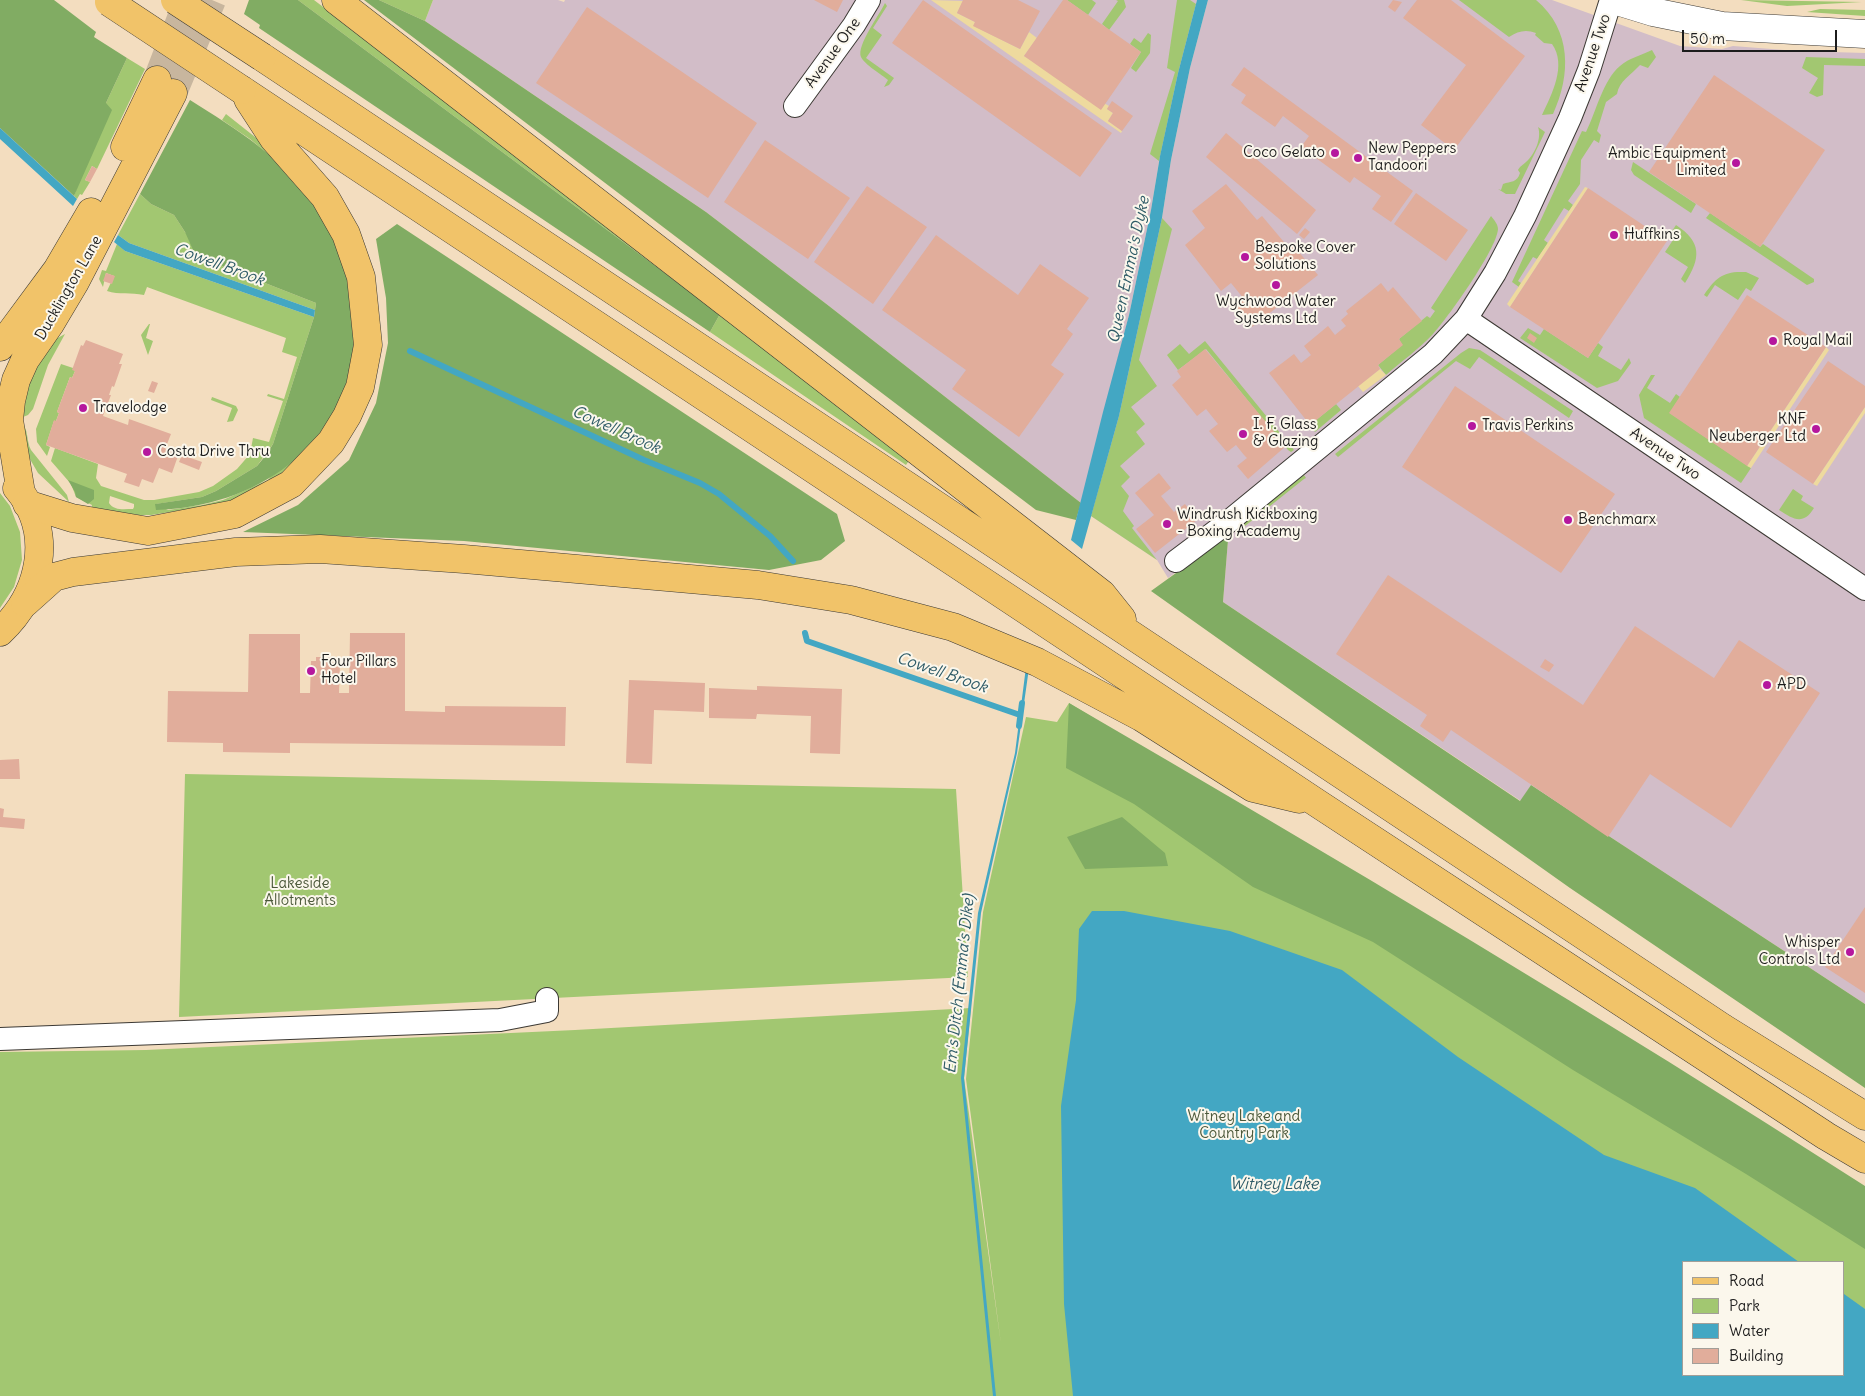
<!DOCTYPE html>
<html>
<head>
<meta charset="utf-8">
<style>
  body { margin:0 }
  #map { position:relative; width:1865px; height:1396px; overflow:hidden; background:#f3ddbf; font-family:Delius,sans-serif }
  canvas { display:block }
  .legend { position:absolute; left:1682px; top:1261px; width:162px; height:115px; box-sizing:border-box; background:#fbf7ec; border:1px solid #a29f99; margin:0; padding:6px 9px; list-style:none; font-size:15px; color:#1c1c1c }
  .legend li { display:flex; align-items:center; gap:10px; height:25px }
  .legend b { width:25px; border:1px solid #a29f99 }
  .scale { position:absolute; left:1682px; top:30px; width:155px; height:22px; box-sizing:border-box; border:2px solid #1c1c1c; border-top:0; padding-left:6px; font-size:15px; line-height:18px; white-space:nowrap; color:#1c1c1c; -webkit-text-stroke:4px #fbf7ec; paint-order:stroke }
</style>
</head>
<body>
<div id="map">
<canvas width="1865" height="1396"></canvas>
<ul class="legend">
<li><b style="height:6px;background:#f1c369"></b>Road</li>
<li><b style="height:14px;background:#a2c771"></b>Park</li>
<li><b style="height:14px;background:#43a7c3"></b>Water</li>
<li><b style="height:14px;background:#e1ad9b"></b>Building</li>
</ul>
<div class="scale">50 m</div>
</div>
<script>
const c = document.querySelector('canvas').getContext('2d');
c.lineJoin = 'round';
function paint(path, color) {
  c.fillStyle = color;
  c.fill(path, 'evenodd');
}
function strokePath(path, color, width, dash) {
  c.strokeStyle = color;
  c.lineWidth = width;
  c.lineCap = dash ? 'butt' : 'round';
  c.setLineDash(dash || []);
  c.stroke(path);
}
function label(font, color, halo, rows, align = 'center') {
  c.font = font + ' Delius,sans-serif';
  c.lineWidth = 4;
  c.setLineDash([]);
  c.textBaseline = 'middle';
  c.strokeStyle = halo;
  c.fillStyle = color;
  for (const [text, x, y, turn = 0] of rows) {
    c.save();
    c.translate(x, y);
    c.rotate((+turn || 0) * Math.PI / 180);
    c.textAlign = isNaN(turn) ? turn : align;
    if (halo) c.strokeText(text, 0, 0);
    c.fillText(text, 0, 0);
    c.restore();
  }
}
paint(new Path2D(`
  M433 0H558L564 2 565 0H1197L1178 73 1160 156 1151 210 1129 315 1081 503 829 306 706 212 425 21Z
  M1208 0H1552L1680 46 1722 49 1733 46 1797 51 1865 53V1004L1531 785 1521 801 1223 602 1228 540 1226 537 1168 578 1157 560 1091 516 1119 416 1162 218 1171 160 1190 68Z`), '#d2bdc8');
paint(new Path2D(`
  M298 0H314L912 456 906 465 710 332 720 314Z
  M379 0H433L425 21Z
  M1067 0H1092L1096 3 1088 15Z
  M1116 0H1124L1126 7 1109 30 1102 24 1118 1Z
  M1177 0H1190L1196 4 1178 73 1159 161 1150 154 1175 72 1167 68Z
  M1459 0H1536C1572 30 1571 75 1553 114L1542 115C1552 94 1567 65 1552 44L1544 43 1535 35 1536 33C1526 29 1518 31 1509 37Z
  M1741 0 1862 2 1787 6Z
  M885 3 887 6 873 28 882 35 866 58 894 78 889 85 884 87 888 80C882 75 864 64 861 57 856 46 880 14 885 3Z
  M1820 9 1865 10V16L1807 12Z
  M1148 33 1151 35 1150 53 1136 72 1131 68 1141 52 1130 44 1134 38 1141 43Z
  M1652 50 1656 57 1648 68 1640 65C1631 75 1619 81 1617 94L1606 102 1597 131 1601 135 1599 143 1594 140 1581 160 1580 184 1568 201 1573 205 1569 211 1564 208 1544 240 1548 243 1537 259 1533 257 1518 281 1521 283 1519 287 1512 282 1582 131 1586 132C1596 112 1603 80 1620 66 1629 58 1642 55 1652 50Z
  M1806 57 1865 59V66L1824 65 1823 95 1817 97 1809 93 1818 78 1802 68Z
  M127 58 145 69 97 169 92 166 85 180 90 182 82 195 80 194 77 199 74 196 106 103Z
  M226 114 274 152 360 317 347 398 300 464 227 503 151 515H139L91 510 92 505 76 497 71 484 51 461 55 448 98 464 96 478 101 486 144 500H154L199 492 213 486 237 469 250 454 253 438 269 442 283 401 267 396 268 394 284 399 297 357 282 352 286 338 147 287 144 295C131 292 119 295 107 291L114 276 106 273 103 287 99 279 102 270 106 271 117 244 125 251 314 317 273 444 257 466 216 491 202 497 156 504 168 510 202 505 223 500 268 480 348 379 354 344 268 154 250 139 222 120ZM110 496 134 504V507L133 509C124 509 114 511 109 503Z
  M1538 127 1545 132 1515 194H1506L1498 189 1501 190 1503 184C1511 181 1517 183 1520 173L1518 170C1520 166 1523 165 1526 162 1535 154 1542 138 1538 127Z
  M1633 162 1696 204 1691 213 1634 175 1631 170Z
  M140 194 151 204 174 215 185 232 209 261 316 303 315 310 129 243 118 235Z
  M1710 213 1760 247 1763 244 1811 277 1814 279V282L1807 285 1706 218Z
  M1491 216C1494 220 1498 224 1498 229 1497 249 1447 319 1433 334 1419 349 1402 361 1386 375L1378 365 1402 345 1399 339 1427 316 1430 318 1435 311 1431 308Z
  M1162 218 1172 229 1139 360 1157 386 1131 407 1145 424 1136 432 1145 444 1120 466 1130 477 1121 486 1129 496 1123 511 1134 526 1132 528 1157 560 1091 516 1119 416Z
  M1676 225C1702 242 1701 258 1685 283L1681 279 1688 267 1665 252 1673 240 1668 237Z
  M1737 272H1746L1759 278 1751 291 1746 288 1738 300 1715 285 1707 297 1704 295C1713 282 1720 273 1737 272Z
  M149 324H150L146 338 153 341 148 355 141 335Z
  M1528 328 1540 335 1544 329 1588 358 1598 343 1603 347 1598 356 1621 370 1629 358 1631 363 1618 381 1597 388 1520 338Z
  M65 334 48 365 33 409 28 415 23 417 26 386 50 342Z
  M1205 341 1294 450 1291 452 1288 450 1206 349 1178 370 1167 355 1180 344 1189 354Z
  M1469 348 1480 350 1573 411 1569 418 1479 357 1470 369 1456 361 1338 457 1335 454 1461 353Z
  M61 364 73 368 75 371 72 378 70 377 57 412 59 413 56 421H54L46 445 50 447 47 456 37 442 36 429Z
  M1651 375H1655L1647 388 1670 403 1676 394 1680 397 1670 413 1751 468 1741 483 1644 418 1639 395Z
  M212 397 236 406 238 410 233 421 227 422 232 408 211 400Z
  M1336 404 1341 410 1315 432 1310 425Z
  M21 422C29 429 26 441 31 450L67 495 69 502 38 473 27 454Z
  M1304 475 1306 478 1304 479 1245 526 1243 523Z
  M1793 489 1803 496 1801 500 1814 508C1803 526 1793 519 1779 510Z
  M0 493 10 506 20 532 22 560 14 587 0 608Z
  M1069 703 1865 1189V1396H0V1052L146 1050 575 1030 971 1008 964 1078 1001 1344 966 1079 983 912 1026 717 1057 722ZM1684 1262H1844V1375H1684Z
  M185 774 956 789 968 977 179 1017Z`), '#a2c771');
paint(new Path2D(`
  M0 0H54L96 32 94 37 127 58 106 103 112 110 74 196 0 128Z
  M249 0H298L720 314 710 332 259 28 260 25 244 14Z
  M364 0H379L425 21 706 212 829 306 1081 503 1076 520 1036 510Z
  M190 100C236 129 286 159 316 207 327 224 338 245 345 264 350 277 349 295 351 309 352 320 355 332 354 343 345 448 255 507 156 510L155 504 202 497 216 491 257 466 266 455 273 444 314 317 316 303 209 261 194 252 185 232 174 215 151 204 140 194Z
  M397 224 837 514 845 541 821 560 769 570 464 541 243 532 298 505 349 460 376 403 388 343 386 298 376 239Z
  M68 480 94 490V499L88 504 76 497 75 492Z
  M1226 537 1228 540 1223 602 1520 801 1531 785 1865 1004V1088L1570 888 1151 591Z
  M1069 703C1338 859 1604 1018 1865 1186V1249L1746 1174 1573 1070 1373 942 1253 887 1134 804 1066 768Z
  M1122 817 1165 853 1168 866 1085 869 1067 837Z`), '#81ac63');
paint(new Path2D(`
  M931 0 963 1 957 13 975 22 974 26 1020 49 1029 32 1037 38 1024 56 1109 106 1107 109 1113 113 1108 121 1122 131 1121 133Z
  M1585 187 1588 188 1510 307 1507 304Z
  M1826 347 1829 350 1751 468 1747 466Z
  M1380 369 1386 375 1363 392 1358 386Z
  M1865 407V413L1817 486 1813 484Z`), '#eeda9e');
paint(new Path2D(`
  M1197 0H1208L1190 68 1171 160 1162 218 1119 416 1082 549 1071 540 1103 412 1129 315 1151 210 1160 156 1178 73Z
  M0 128 77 199 73 206 0 139Z
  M118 235 129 243 315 310 314 317 125 251 114 242Z
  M1026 667 1029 668 1017 753 981 913 964 1078 996 1396H993L961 1078 978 913 1015 753Z
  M1092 911H1124L1230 931 1342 970 1458 1057 1604 1155 1695 1188 1799 1262H1684V1375H1844V1294L1865 1309V1396H1073L1064 1304 1061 1106 1076 1000 1079 929Z`), '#43a7c3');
strokePath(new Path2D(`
  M410 351 644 460 700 483 719 494 770 536 793 561
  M805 633 807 641 1020 715
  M1019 726 1022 703`), '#43a7c3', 6);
paint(new Path2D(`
  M814 0H843L837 12Z
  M923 0 1112 133 1080 177 892 43Z
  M963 0H1018L1040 11 1020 49 973 26 975 22 957 13Z
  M1063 0H1067L1141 52 1101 110 1024 56Z
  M1393 0 1402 2 1395 12 1388 7Z
  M1417 0H1451L1525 56 1454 150 1421 125 1466 65 1403 18Z
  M587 7 757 123 708 198 536 83Z
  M1244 67 1413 191 1391 222 1372 209 1381 196 1354 177 1350 183 1301 147 1309 136 1283 116 1275 127 1241 103 1246 95 1231 85Z
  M1714 75 1825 150 1760 247 1649 172Z
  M1112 101 1133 116 1122 131 1108 121 1113 113 1107 109Z
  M1226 133 1316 210 1297 234 1206 157Z
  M765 140 850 198 808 259 724 202Z
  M92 166 97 169 90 182 85 180Z
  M1226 184 1257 220 1262 216 1289 248 1293 245 1318 275 1252 327 1235 307 1244 299 1231 283 1221 291 1185 245 1205 228 1192 211Z
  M867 186 927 227 873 304 814 262Z
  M1588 188 1667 241 1588 358 1510 307Z
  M1416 193 1468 230 1446 261 1394 224Z
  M1305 228 1310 232 1304 239 1299 235Z
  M936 235 1018 295 1040 264 1089 298 1067 329 1073 334 1051 365 1064 374 1019 437 952 389 966 370 882 310Z
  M106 273 115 276 112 284 103 281Z
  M1381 283 1388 292 1393 287 1422 321 1399 339 1403 345 1378 365 1380 369 1310 425 1269 373 1294 354 1301 363 1311 355 1304 346 1328 326 1335 335 1341 330 1346 326 1341 320 1348 314 1346 311Z
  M1747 295 1826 347 1747 466 1669 413Z
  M1530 333 1537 338 1534 343 1527 338Z
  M86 340 123 354 119 364H122L114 387 112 386 109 395H111L103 416 128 425 129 419 171 434 165 449 179 453 172 473 159 468 153 483 142 479 139 487 124 482 127 474 46 445 54 420 56 421 59 413 57 412 70 377 72 378 75 371 72 370 81 345 83 346Z
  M1205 349 1286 446 1248 479 1237 466 1247 458 1244 455 1236 445 1227 452 1209 431 1218 424 1206 409 1197 416 1172 385 1181 377 1177 371Z
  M1828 361 1865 386V407L1813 484 1766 452Z
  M152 381 158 383 154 393 148 391Z
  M1455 386 1615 494 1561 573 1402 467Z
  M182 455 202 462 199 470 179 462Z
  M1159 473 1171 488 1161 496 1174 512 1185 504 1197 520 1155 553 1136 529 1154 515 1135 493Z
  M1388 575 1583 705 1635 626 1714 678 1739 640 1820 693 1731 828 1650 774 1608 837 1451 730 1443 742 1420 726 1427 715 1336 654Z
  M350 633H405V711L445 712V706L566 707 565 746 290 743V753L223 752V743L167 742 168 691 248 692 249 634H300V693H310L311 661H316V657H331V662H340L339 693H349Z
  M1545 659 1554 665 1549 672 1540 667Z
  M629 680 705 683 704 712 654 710 652 764 626 763Z
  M757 686 842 689 840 754 810 753 811 716 757 714 756 719 709 718V688L757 690Z
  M19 759 20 779H0V760Z
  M0 808 4 809 3 817 25 819 24 829 0 827Z
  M1865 907V993L1825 967Z`), '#e1ad9b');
strokePath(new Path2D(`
  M157 80 188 0
  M173 93 212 0`), '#c8b69e', 28, [28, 14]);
strokePath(new Path2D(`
  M165 59 187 43 204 0`), '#c8b69e', 28, [28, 14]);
const minor = new Path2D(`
  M795 106 854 25 869 0
  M1466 319 1865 589
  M1176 561 1228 522 1433 354 1466 319 1495 273 1525 216 1570 118 1589 70 1611 0
  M0 1039 500 1020 547 1011V999`);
const tertiary = new Path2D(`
  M1614 0 1653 12 1722 26 1865 34`);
const primary = new Path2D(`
  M125 147 157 80
  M0 347 57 270 91 212
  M21 493 9 420 11 401 16 380 25 360 50 324 75 282 173 93
  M0 632C41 594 55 533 17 488`);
const trunk = new Path2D(`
  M336 0 1102 594 1122 619
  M262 57 1723 1028 1865 1116
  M242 90 1320 805 1826 1136 1865 1159
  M27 504 72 518 148 531 235 514 291 484 331 442 347 416 360 387 368 345 361 277 346 234 325 197 274 139 248 99
  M25 603 54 577 73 572 236 552 320 549 464 559 758 585 851 600 953 627 1037 662 1141 717 1253 788 1299 799`);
strokePath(minor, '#3c3934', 24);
strokePath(tertiary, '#3c3934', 29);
strokePath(primary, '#3c3934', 29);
strokePath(trunk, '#3c3934', 29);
strokePath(minor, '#fff', 22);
strokePath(tertiary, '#fff', 28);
strokePath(primary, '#f1c369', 28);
strokePath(trunk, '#f1c369', 28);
const trunkBridge = new Path2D(`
  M175 0 262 57
  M109 2 242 90`);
strokePath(trunkBridge, '#3c3934', 29, []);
strokePath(trunkBridge, '#f1c369', 28);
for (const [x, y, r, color] of [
  [1335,153,5,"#b5179e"],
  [1358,158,5,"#b5179e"],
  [1736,163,5,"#b5179e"],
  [1614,235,5,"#b5179e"],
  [1245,257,5,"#b5179e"],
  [1276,285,5,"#b5179e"],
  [1773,341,5,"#b5179e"],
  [83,408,5,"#b5179e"],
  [1472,426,5,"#b5179e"],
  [1816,429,5,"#b5179e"],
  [1243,434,5,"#b5179e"],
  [147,452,5,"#b5179e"],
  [1568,520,5,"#b5179e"],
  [1167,524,5,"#b5179e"],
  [311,671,5,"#b5179e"],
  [1767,685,5,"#b5179e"],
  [1850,952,5,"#b5179e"]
]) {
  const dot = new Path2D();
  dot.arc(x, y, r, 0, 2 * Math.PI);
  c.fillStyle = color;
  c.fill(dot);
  strokePath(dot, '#fbf7ec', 2);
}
label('15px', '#1c1c1c', '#fbf7ec', [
  ["Avenue One",833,53,-54],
  ["Avenue Two",1593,53,-71],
  ["Ducklington Lane",69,288,-60],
  ["Avenue Two",1665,454,34]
]);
label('15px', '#1c1c1c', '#fbf7ec', [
  ["New Peppers",1368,149],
  ["Tandoori",1368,166],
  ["Coco Gelato",1325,153,"right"],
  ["Ambic Equipment",1726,154,"right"],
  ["Limited",1726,171,"right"],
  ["Huffkins",1624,235],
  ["Bespoke Cover",1255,248],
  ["Solutions",1255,265],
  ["Wychwood Water",1276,302,"center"],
  ["Systems Ltd",1276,319,"center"],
  ["Royal Mail",1783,341],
  ["Travelodge",93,408],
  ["KNF",1806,420,"right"],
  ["Neuberger Ltd",1806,437,"right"],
  ["I. F. Glass",1253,425],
  ["& Glazing",1253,442],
  ["Travis Perkins",1482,426],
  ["Costa Drive Thru",157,452],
  ["Windrush Kickboxing",1177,515],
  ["- Boxing Academy",1177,532],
  ["Benchmarx",1578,520],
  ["Four Pillars",321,662],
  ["Hotel",321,679],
  ["APD",1777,685],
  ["Whisper",1840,943,"right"],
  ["Controls Ltd",1840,960,"right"]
], 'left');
label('15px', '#4b583a', '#fbf7ec', [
  ["Lakeside",300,884],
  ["Allotments",300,901],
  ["Witney Lake and",1244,1117],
  ["Country Park",1244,1134]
]);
label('italic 16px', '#2e5b67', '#fbf7ec', [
  ["Cowell Brook",219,265,20],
  ["Queen Emma's Dyke",1129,270,-78],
  ["Cowell Brook",616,430,24],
  ["Cowell Brook",942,673,19],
  ["Em's Ditch (Emma's Dike)",960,984,-84],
  ["Witney Lake",1274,1184]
]);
</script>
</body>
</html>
